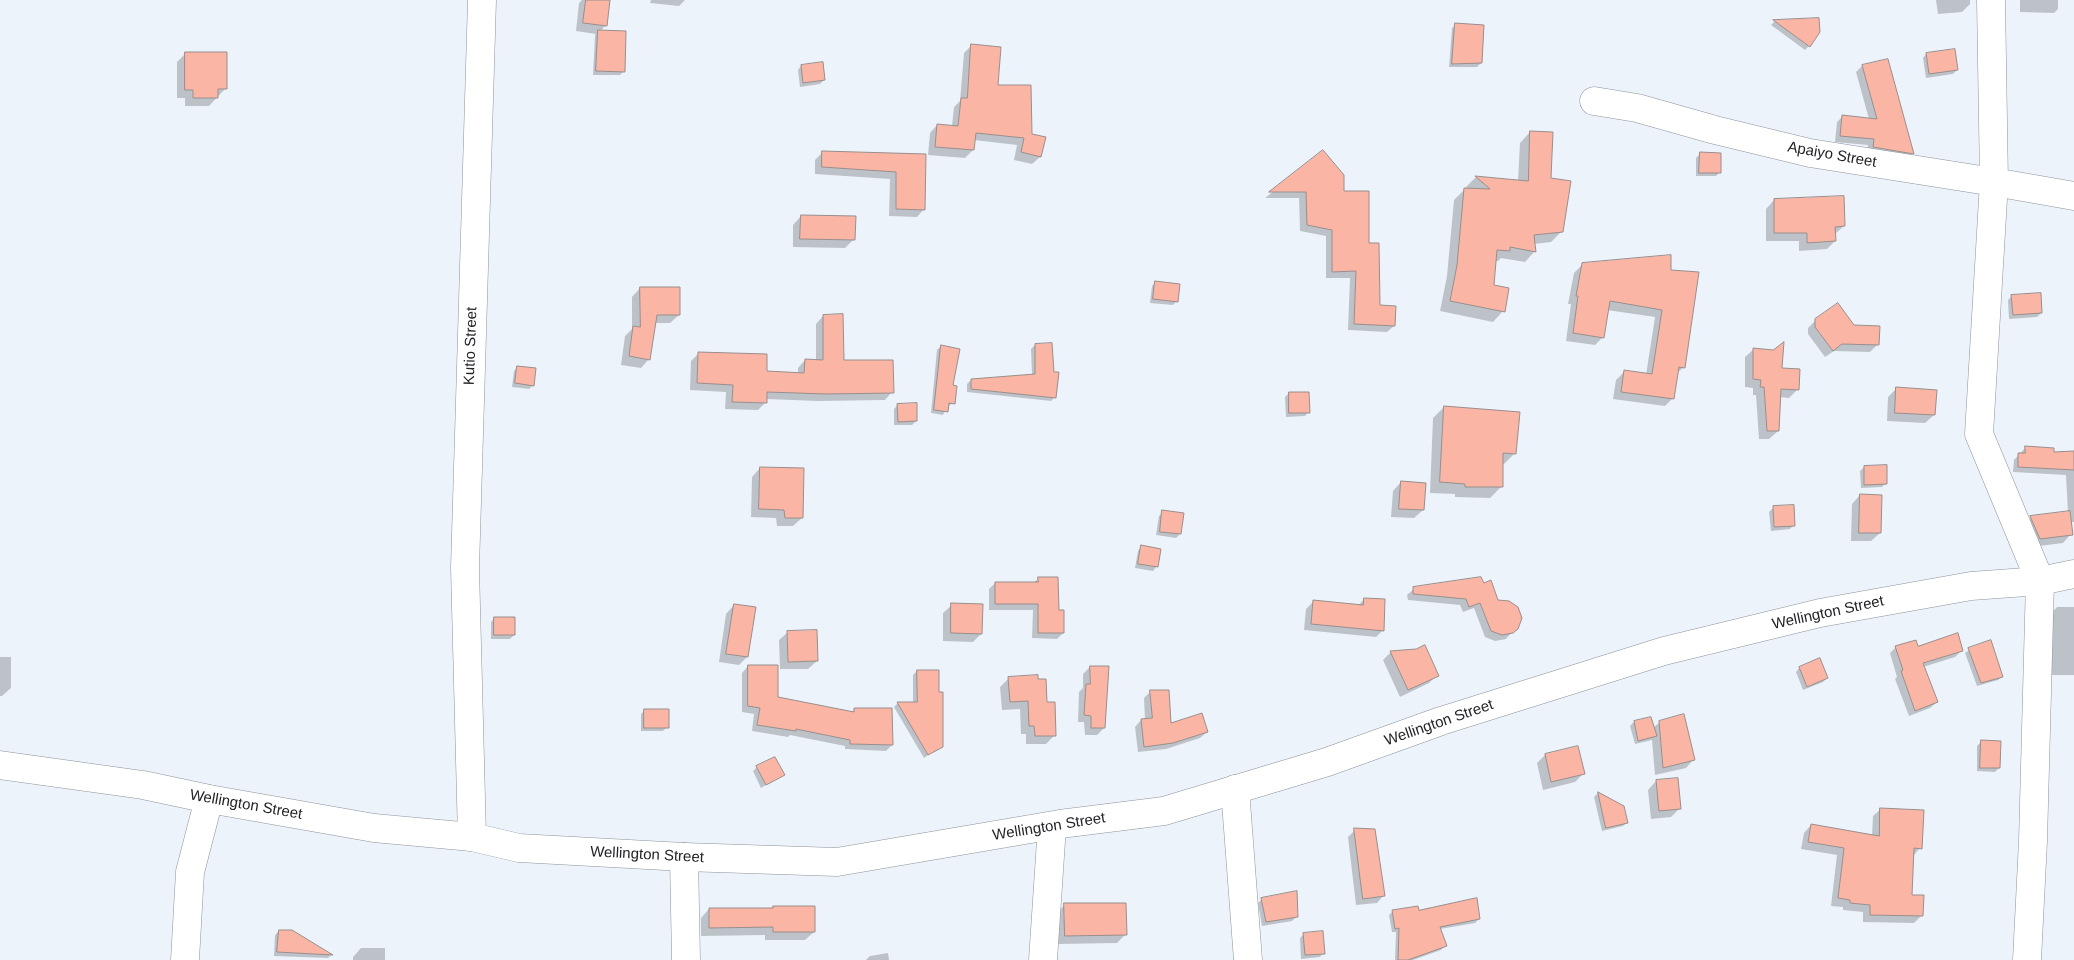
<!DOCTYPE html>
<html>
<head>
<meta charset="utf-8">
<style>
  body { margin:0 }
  canvas { display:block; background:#ecf3fb }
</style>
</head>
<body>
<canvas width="2074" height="960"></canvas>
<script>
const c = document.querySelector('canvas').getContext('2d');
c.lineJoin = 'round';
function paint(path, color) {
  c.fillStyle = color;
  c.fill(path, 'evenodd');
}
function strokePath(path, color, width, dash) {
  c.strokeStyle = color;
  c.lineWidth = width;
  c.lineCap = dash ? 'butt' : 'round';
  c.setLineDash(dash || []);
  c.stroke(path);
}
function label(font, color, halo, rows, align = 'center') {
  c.font = font + ' Arial,sans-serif';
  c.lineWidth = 5;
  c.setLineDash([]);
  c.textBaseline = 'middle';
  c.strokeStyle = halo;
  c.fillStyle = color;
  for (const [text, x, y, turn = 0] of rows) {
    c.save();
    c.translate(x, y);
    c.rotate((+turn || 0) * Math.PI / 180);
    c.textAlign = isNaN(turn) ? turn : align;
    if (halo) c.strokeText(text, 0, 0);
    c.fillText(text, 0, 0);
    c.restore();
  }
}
paint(new Path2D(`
  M582 0H609L606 25 600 31 624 71 620 75H593L595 35 596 34 576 31 579 3Z
  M651 0H685L679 6 650 3Z
  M1936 0H1970V4L1962 12 1938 14Z
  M2020 0H2058V9L2054 13 2020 12Z
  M1818 20 1809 46 1805 50 1771 25 1774 22Z
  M1456 25 1481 63 1477 67H1449L1452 28Z
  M972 45 1031 135 1040 157 1032 164 1014 160 1017 145 974 140 973 150 965 158 928 155 930 133 937 125 952 126 954 107 960 101 964 53Z
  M186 53 225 89 209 106H185V98H177V62Z
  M1926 54 1957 70 1953 74 1926 78 1923 58Z
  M801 66 824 80 820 84 800 87 798 70Z
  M1862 66 1913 153 1907 159 1867 153 1868 145 1835 142 1837 122 1843 116 1869 119 1856 72Z
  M1530 132 1550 179 1562 231 1551 242 1534 244 1535 251 1525 262 1501 258 1498 261H1495L1492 286 1503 311 1493 322 1440 311 1447 276 1454 200 1465 189H1468L1466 187 1476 177 1518 181 1520 143Z
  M823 152 925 155 924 209 917 217 889 216 890 179 815 174V160Z
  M1323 152 1368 244 1379 306 1394 326 1387 332 1348 330 1350 278H1326V236L1300 231 1299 198H1265Z
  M1700 154 1720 172 1716 176H1696V158Z
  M1774 200 1844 226 1835 234V241L1827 249 1799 251V241H1766V209Z
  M801 216 854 239 845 248 793 247V225Z
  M1582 265 1670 271 1684 367 1676 374 1673 398 1665 406 1613 399 1616 380 1624 372 1646 375 1655 317 1607 310 1603 337 1595 345 1566 341 1571 304H1568L1574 273Z
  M1156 282 1177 301 1173 305 1150 303 1152 286Z
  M640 288 679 315 670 323H654L649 359 641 368 621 365 625 336 632 329V297Z
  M2012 296 2041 313 2037 317 2009 319 2008 300Z
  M823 316 843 362 892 392 885 400 818 401 766 399V402L758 410 725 409 726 392 690 390 691 361 699 353 766 372 798 374V368L805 360 816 361V324Z
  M1816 320 1853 326 1878 344 1870 352 1834 351 1825 357 1808 334V328Z
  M1035 345 1055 397 1051 401 967 392V384L971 380 1032 375 1031 349Z
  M941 346 951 386 953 403 947 407 943 415 931 413 937 350Z
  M1754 349 1781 369 1798 389 1789 398 1780 397 1778 431 1769 439H1759L1756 395H1753V388L1745 387V357Z
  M518 367 533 385 529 389 512 387 514 371Z
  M1897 388 1934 415 1925 423 1887 421 1888 397Z
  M1289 393 1308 412 1305 416 1286 417 1285 397Z
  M898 405 916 421 912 425H894V409Z
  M1444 407 1515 453 1504 464H1502L1501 487 1490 498 1455 497V494L1430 493 1433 418Z
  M2026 447 2052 453H2074V522H2070L2071 534 2063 543 2031 547 2022 526 2031 518 2068 513 2066 475 2013 472 2014 460Z
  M1864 467 1886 483 1882 487 1861 488 1860 471Z
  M760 468 802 518 793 526H777L776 518 751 517 752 477Z
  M1401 482 1423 510 1414 518 1391 517 1393 491Z
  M1860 495 1880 533 1871 541H1851L1852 504Z
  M1773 508 1794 525 1790 529 1771 531 1769 512Z
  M1163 512 1180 534 1176 538 1156 535 1159 516Z
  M1141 547 1156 567 1153 571 1135 568 1138 551Z
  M1038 579 1058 611 1063 633 1057 639 1032 638 1033 610H989V589L995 583H1033Z
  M1483 585 1497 601 1512 632 1506 639 1495 641 1485 637 1474 608 1463 612 1460 605 1408 600 1407 595 1414 589Z
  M1364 599 1383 630 1376 637 1304 630 1306 609 1313 602 1358 606Z
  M734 605 747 657 739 665 719 662 726 614Z
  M952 605 981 634 973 642 943 641V613Z
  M2057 607H2074V675H2049V616Z
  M495 618 514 635 510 639H491V622Z
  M788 632 817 661 808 669H780L779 640Z
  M1990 641 2002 677 1998 680 1977 686 1965 653 1969 650Z
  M1896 647 1962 650 1955 657 1923 667 1937 702 1930 708 1909 716 1895 679 1897 677 1890 653Z
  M1391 652 1437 675 1429 683 1400 697 1383 660Z
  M0 657H11V688L2 696H0Z
  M748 666 777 698 852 712 855 709 892 745 886 751 845 749V746L790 735 788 737 752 731 754 714 742 712V673Z
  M1090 667 1104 728 1097 735H1085L1084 722H1078L1079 692 1083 688V674Z
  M1799 668 1827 678 1823 682 1803 690 1796 672Z
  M917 671 938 693 941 746 924 758 894 707 898 703H913V675Z
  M1009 678 1046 703 1054 736 1046 744H1026V734H1021L1020 709 1002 710 1000 687Z
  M1150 692 1170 724 1207 732 1200 738 1166 749 1138 752 1135 727 1141 720H1145L1144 698Z
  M645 710 667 727 663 731H641V714Z
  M1634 722 1653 728 1660 722 1694 759 1686 768 1655 775 1652 740 1635 744 1630 726Z
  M1981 742 1999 768 1995 772 1977 771V746Z
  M1577 748 1583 774 1575 782 1543 790 1537 763 1545 755Z
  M757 767 783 775 761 788 753 771Z
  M1656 781 1680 808 1671 817 1651 819 1648 790Z
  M1598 793 1623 807 1627 822 1623 826 1602 831 1594 797Z
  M1881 809 1920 848 1913 856 1911 896 1921 916 1914 923 1863 922V912L1843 910V907L1831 906 1837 855 1801 849 1804 833 1811 825 1872 836 1873 816Z
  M1355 830 1384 895 1377 903 1356 905 1348 837Z
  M1262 899 1296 917 1292 921 1262 926 1258 903Z
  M1065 905 1126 934 1117 943 1057 944 1056 913Z
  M814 907V932L805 940H765V935L701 936V918L709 909Z
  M1393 911 1418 912 1479 919 1475 923 1440 929 1445 946 1441 950 1413 960H1395L1396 932H1392L1389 915Z
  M279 931 292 932 331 955 328 958 274 956 275 935Z
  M1304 934 1323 953 1320 957 1301 959 1300 938Z
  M361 948H385V960H353V957Z
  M888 953 889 960H866L870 956Z`), '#0003');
const building = new Path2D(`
  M586 0H610L607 26 583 23Z
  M1819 18 1820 32 1810 47 1773 20Z
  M1455 23 1484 25 1482 63 1452 64Z
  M598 30 626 31 625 72 596 71Z
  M971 44 1001 47 998 85H1031L1032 134 1046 137 1041 157 1021 152 1024 138 976 133 974 150 935 147 937 124 958 126 961 98H967Z
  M1955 49 1958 70 1929 74 1926 53Z
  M185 52H227V89H218V98H193V90H185Z
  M1888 59 1891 70 1914 154 1873 147 1874 139 1840 136 1842 115 1877 119 1862 65Z
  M823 62 825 80 803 83 801 65Z
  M1530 131 1553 132 1551 178 1571 181 1563 232 1534 235 1536 252 1510 247V251L1497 250 1494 285 1509 288 1505 312 1450 301 1457 265 1464 188 1490 189 1475 176 1528 181Z
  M1323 150 1344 175V191H1369V243H1379L1380 305 1396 306 1395 326 1354 324 1356 271 1332 272V230L1307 225 1306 192H1269Z
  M822 151 926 154 925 210 896 209V172L822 167Z
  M1700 152 1721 153V173H1699Z
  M1844 196 1845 226 1835 227 1836 241 1807 243V233H1774V199Z
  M801 215 856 216 855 240 800 239Z
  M1671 255V270L1699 272 1685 368 1679 367 1674 399 1621 392 1624 370 1652 374 1662 310 1610 301 1604 338 1573 333 1578 296H1576L1582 263Z
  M1155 281 1180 284 1178 302 1153 299Z
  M640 287H680V315H657L650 360 629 356 633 326 640 327Z
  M2041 293 2042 313 2013 315 2011 295Z
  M1838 303 1854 325 1880 326 1879 345 1842 344 1833 351 1815 327V319Z
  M843 314 844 360H893L894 393 826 394 767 392V403L732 402 733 385 697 383 698 352 767 354V371L804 373 805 359 823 360V315Z
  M1784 342 1782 368 1800 369 1799 390 1781 389 1779 431H1767L1764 387H1760L1761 380 1753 379V348L1773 350Z
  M1052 343 1054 372H1059L1056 398 971 389V379L1035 374V344Z
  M941 345 960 349 953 385 957 386 955 404 949 403 948 412 934 410Z
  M517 366 536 368 534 386 515 383Z
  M1896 387 1937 390 1935 415 1895 413Z
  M1289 392H1309L1310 413H1289Z
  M917 403V421L898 422 897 404Z
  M1444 406 1520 412 1516 454 1503 453V487H1465V484L1440 482Z
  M2025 446 2054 448V452L2074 451V470L2018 467V453H2025Z
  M1887 465V484L1864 485V466Z
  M760 467 804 468 803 518H785L784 510 759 509Z
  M1401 481 1426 483 1424 510 1399 509Z
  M1860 494 1882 495 1881 533H1859Z
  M1794 505 1795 526 1774 527 1773 506Z
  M1162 510 1184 513 1181 534 1160 532Z
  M2070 511 2073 535 2040 539 2030 516Z
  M1141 545 1161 549 1158 567 1138 564Z
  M1038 577H1058L1059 610H1064V633H1038V604H995V582H1038Z
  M1481 577 1484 583 1491 580 1498 600 1509 601 1518 607 1522 618 1518 629 1513 633 1502 635 1491 631 1480 603 1469 607 1466 599 1413 594V587Z
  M1364 598 1385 599 1384 631 1311 624 1313 600 1363 605Z
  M951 603 983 604 982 634 951 633Z
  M734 604 756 607 748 657 726 654Z
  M494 617H515V635H494Z
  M817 630 818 661 788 662 787 631Z
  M1958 633 1963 651 1923 663 1938 702 1915 711 1901 671 1903 670 1895 646 1916 640 1918 646Z
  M1991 640 2003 677 1981 683 1968 648Z
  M1425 645 1439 676 1408 690 1390 651 1416 649Z
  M1820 658 1828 678 1807 687 1799 667Z
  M748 665H778V697L854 712V708H892L893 745 850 744V740L796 729V731L757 725 760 708 748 706Z
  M1090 666H1109L1105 728H1091V716L1084 715 1086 684H1090Z
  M917 670H939V692H943V747L928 755 897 702H917Z
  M1038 675V679H1046L1047 702H1055L1056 736H1035L1034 726H1029L1028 701 1010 702 1008 677Z
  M1150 690H1169L1171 723 1202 713 1208 732 1173 743 1144 747 1141 719 1152 718Z
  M644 709H669V728H644Z
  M1684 714 1695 760 1663 768 1659 721Z
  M1651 717 1657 736 1638 741 1634 721Z
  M1981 740 2001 741 2000 768H1980Z
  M1578 746 1585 774 1551 782 1545 754Z
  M775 757 785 775 766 785 756 766Z
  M1678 778 1681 809 1659 811 1656 780Z
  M1598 792 1624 806 1628 823 1606 828Z
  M1880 808 1924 810 1922 849 1914 848 1912 895H1924L1923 916 1870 915V905L1850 903V900L1838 898 1844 848 1808 842 1811 824 1879 836Z
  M1354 828 1375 829 1385 896 1363 899Z
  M1297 891 1298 917 1266 922 1261 898Z
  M1477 898 1480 919 1440 927 1447 946 1408 960H1398L1399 928 1395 929 1392 910 1418 906 1419 910Z
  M1064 903H1126L1127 935 1065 936Z
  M773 906H815V932H773V927L709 928V908H773Z
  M279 930H292L333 955 277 952Z
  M1323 931 1325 954 1305 955 1303 933Z`);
paint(building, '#fbb5a5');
strokePath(building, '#998e8c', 1);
const minor = new Path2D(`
  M1991 0 1994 182 1979 434 2040 581 2033 841 2027 960
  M1594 101 1637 108 1715 130 1810 153 1994 182 2074 196
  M1235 789 1248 960
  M472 837 465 568 482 0
  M684 857 686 960
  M185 960 190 872 209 799
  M1043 960 1052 826`);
const major = new Path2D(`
  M0 765 143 785 209 799 374 828 472 837 519 848 684 857 837 862 1060 824 1164 811 1327 762 1441 721 1664 651 1820 613 1971 586 2040 581 2074 574`);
strokePath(minor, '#8d939a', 29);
strokePath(major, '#8d939a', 29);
strokePath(minor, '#fff', 28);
strokePath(major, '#fff', 28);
label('15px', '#212326', '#fff', [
  ["Apaiyo Street",1832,155,10],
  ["Kutio Street",471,346,-88],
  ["Wellington Street",1828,613,-12],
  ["Wellington Street",1439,723,-19],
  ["Wellington Street",246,805,10],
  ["Wellington Street",1049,827,-9],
  ["Wellington Street",647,855,3]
]);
</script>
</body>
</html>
